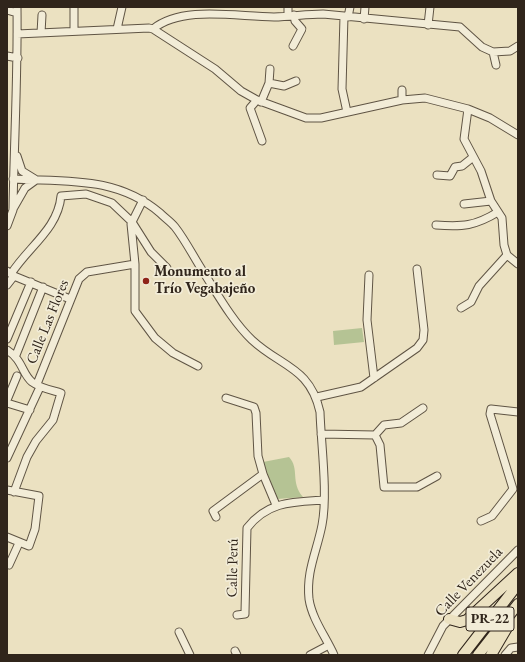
<!DOCTYPE html>
<html>
<head>
<meta charset="utf-8">
<style>
  body { margin:0 }
  #map { position:relative; width:525px; height:662px; overflow:hidden; background:#ebe1c1; font-family:"EB Garamond",serif }
  canvas { display:block }
  .frame { position:absolute; inset:0; border:8px solid #30251b; pointer-events:none }
</style>
</head>
<body>
<div id="map">
<canvas width="525" height="662"></canvas>
<div class="frame"></div>
</div>
<script>
const c = document.querySelector('canvas').getContext('2d');
c.lineJoin = 'round';
function paint(path, color) {
  c.fillStyle = color;
  c.fill(path, 'evenodd');
}
function strokePath(path, color, width, dash) {
  c.strokeStyle = color;
  c.lineWidth = width;
  c.lineCap = dash ? 'butt' : 'round';
  c.setLineDash(dash || []);
  c.stroke(path);
}
function label(font, color, halo, rows, align = 'center') {
  c.font = font + ' "EB Garamond",serif';
  c.lineWidth = 3.5;
  c.setLineDash([]);
  c.textBaseline = 'middle';
  c.strokeStyle = halo;
  c.fillStyle = color;
  for (const [text, x, y, turn = 0] of rows) {
    c.save();
    c.translate(x, y);
    c.rotate((+turn || 0) * Math.PI / 180);
    c.textAlign = isNaN(turn) ? turn : align;
    if (halo) c.strokeText(text, 0, 0);
    c.fillText(text, 0, 0);
    c.restore();
  }
}
paint(new Path2D(`
  M362 328 364 342 334 345 333 331Z
  M289 457C300 469 290 482 303 497L277 499 263 462Z`), '#b5c394');
const minor = new Path2D(`
  M288 7V16
  M7 10 17 13
  M344 16 342 89 347 112
  M348 17 350 7
  M364 19 365 7
  M428 25 430 7
  M117 29 122 7
  M153 29C183 5 237 17 274 17 290 17 306 14 323 14L460 27 482 47 493 52 510 51 518 46
  M74 31V7
  M41 33 42 15
  M17 34 149 28 153 29 215 69 241 91 257 100 306 118H321L402 100 425 98 468 109 490 118 518 135
  M293 46 302 29 295 21 294 15
  M493 52 496 65
  M7 56 18 58
  M269 83 284 86 296 81
  M402 90V100
  M257 100 250 108 262 141
  M261 102 269 83 270 69
  M468 109 464 139 481 171 491 201 502 218 504 245 507 255 518 264
  M17 156 22 171 35 179
  M437 175 450 176 455 167 462 166 472 158
  M13 179C67 182 116 176 160 213 165 218 171 222 175 227 186 241 194 258 204 273 218 295 233 322 252 340 281 367 310 367 320 412 321 444 328 494 322 525 317 551 306 571 309 599 312 619 326 637 334 655
  M143 200 131 224 135 264V311L155 338 173 353 198 366
  M464 204 491 201
  M13 209 25 188 36 180
  M436 225C463 227 475 226 498 212
  M7 226 13 210C14 142 18 75 17 7
  M7 271 14 276 70 299
  M11 274C28 247 58 229 61 196L86 194 112 203 132 222 151 252 167 268
  M369 275 367 320 374 378
  M7 285 14 276
  M461 308 471 302 479 286 507 255
  M7 339 31 282
  M7 350C23 360 22 374 32 382 40 388 51 390 61 393L53 420 36 441 27 457 14 492
  M16 355 43 287
  M37 384 79 279 87 272 135 264
  M317 397 361 387 417 348 423 340 424 330 417 269
  M226 398 254 407 256 413 258 456 263 474 276 505
  M7 400 17 376
  M7 403 30 410
  M321 434 375 435 380 445 384 487H417L437 476
  M375 435 384 425 401 423 423 408
  M7 458 40 387
  M7 490 39 496 35 529 29 546 7 537
  M216 517 213 511 263 474
  M481 521 492 516 513 489 490 414 491 409 518 412
  M9 565 19 543
  M237 615 245 614V612L247 528C268 501 293 502 324 500
  M179 632 190 655
  M235 651 237 655
  M310 655 329 645
  M428 655 443 626 518 550
  M505 655 511 648 518 647`);
const highway = new Path2D(`
  M449 619 460 622 467 620 518 573
  M463 655 518 584
  M478 655 518 604
  M491 655 508 626`);
strokePath(minor, '#5f5444', 9);
strokePath(highway, '#30251b', 12);
strokePath(minor, '#f2ecd7', 7);
strokePath(highway, '#ebe1c1', 10);
for (const [x, y, r, color] of [
  [146,281,4,"#8f2418"]
]) {
  const dot = new Path2D();
  dot.arc(x, y, r, 0, 2 * Math.PI);
  c.fillStyle = color;
  c.fill(dot);
  strokePath(dot, '#f2ecd7', 1.5);
}
for (const [x, y, w] of [
  [490,619,48]
]) {
  const box = new Path2D();
  box.roundRect(x - w / 2, y - 12, w, 24, 3);
  c.fillStyle = '#f2ecd7';
  c.fill(box);
  strokePath(box, '#30251b', 1);
}
label('bold 14px', '#30251b', null, [
  ["PR-22",490,619]
]);
label('bold 15px', '#30251b', '#f2ecd7', [
  ["Monumento al",154,272],
  ["Trío Vegabajeño",154,289]
], 'left');
label('15px', '#30251b', '#f2ecd7', [
  ["Calle Las Flores",48,322,-68],
  ["Calle Perú",233,568,-89],
  ["Calle Venezuela",469,582,-46]
]);
</script>
</body>
</html>
